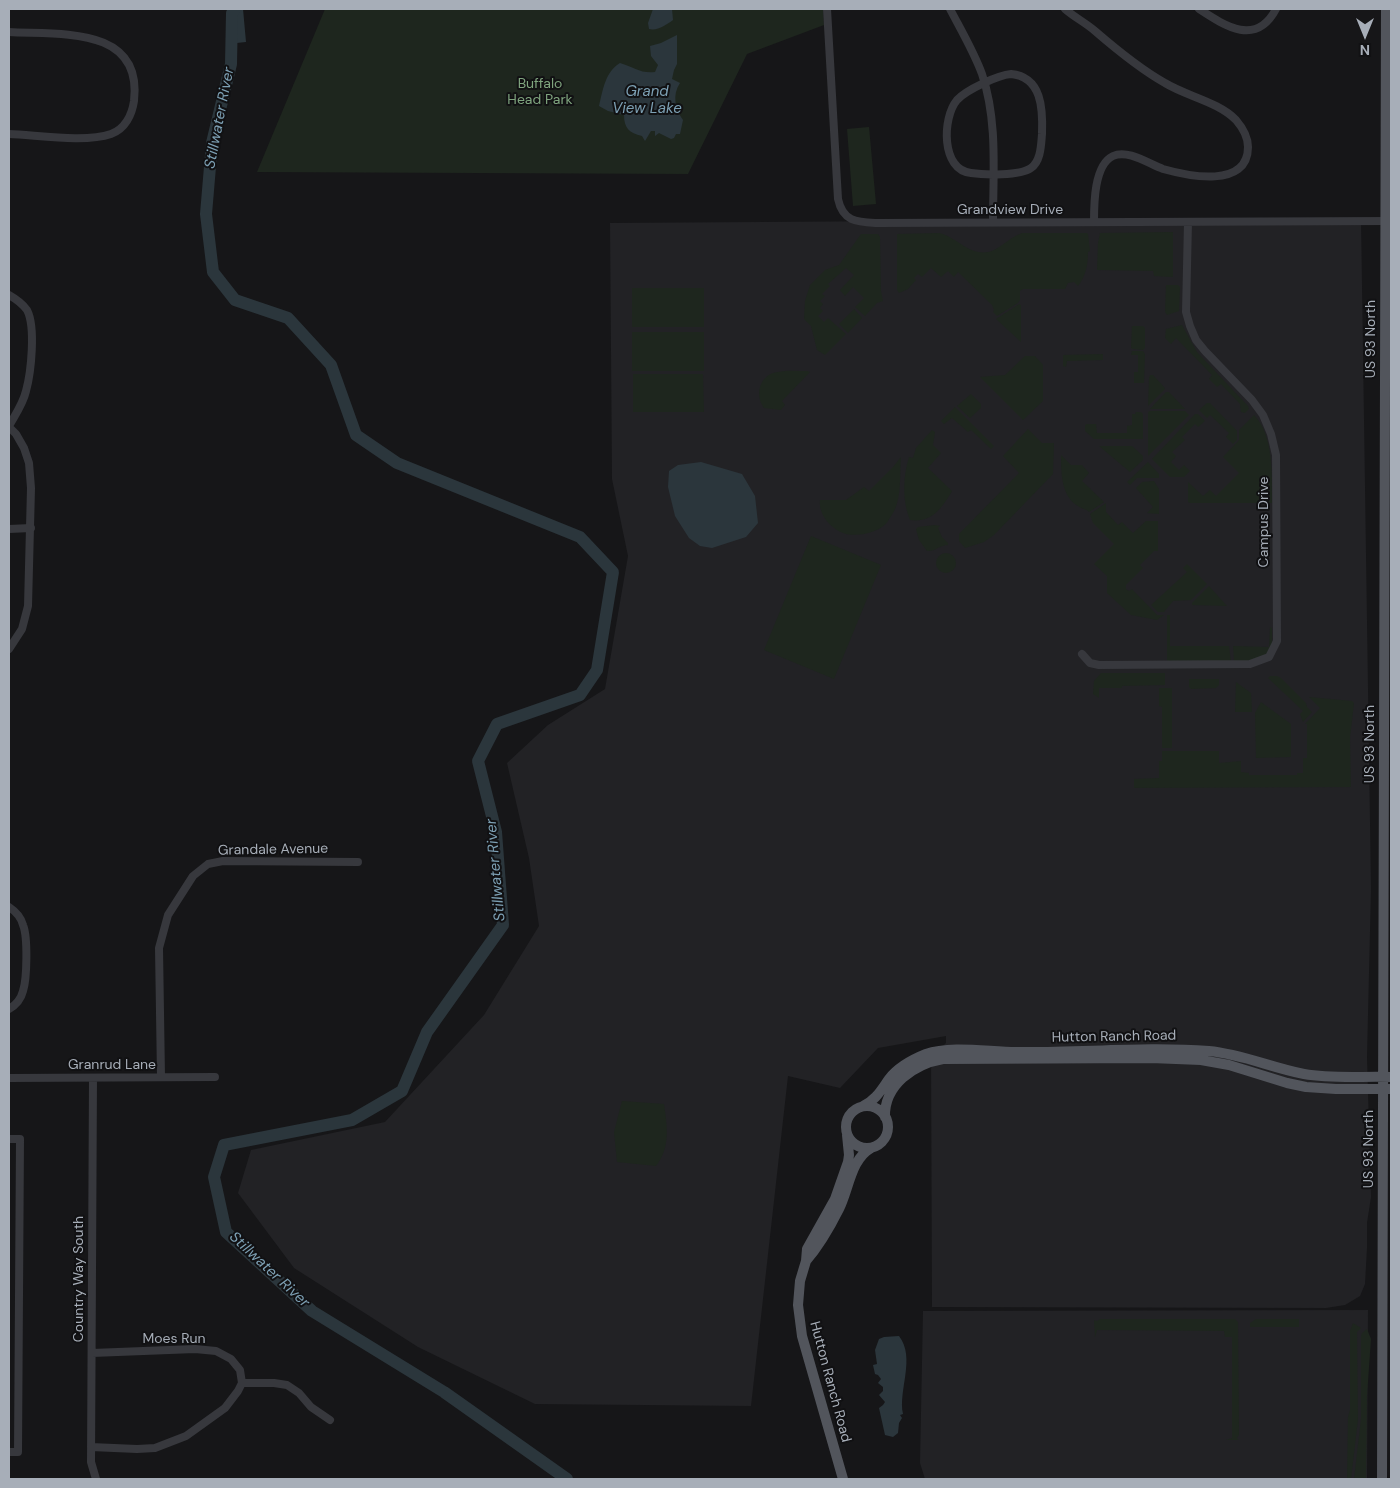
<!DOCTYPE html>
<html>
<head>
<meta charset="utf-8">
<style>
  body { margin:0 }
  #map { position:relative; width:1400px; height:1488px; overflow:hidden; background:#161618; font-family:"DM Sans",sans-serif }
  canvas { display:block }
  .frame { position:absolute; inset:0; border:10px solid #a7aeb8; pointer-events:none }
  .north { position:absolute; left:1340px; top:10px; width:50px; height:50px; -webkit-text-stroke:4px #111113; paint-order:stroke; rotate:180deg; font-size:14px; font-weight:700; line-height:20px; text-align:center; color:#a7aeb8 }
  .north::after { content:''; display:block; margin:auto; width:18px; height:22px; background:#a7aeb8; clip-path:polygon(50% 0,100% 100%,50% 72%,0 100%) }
</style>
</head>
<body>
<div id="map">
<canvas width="1400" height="1488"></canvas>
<div class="frame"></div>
<div class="north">N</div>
</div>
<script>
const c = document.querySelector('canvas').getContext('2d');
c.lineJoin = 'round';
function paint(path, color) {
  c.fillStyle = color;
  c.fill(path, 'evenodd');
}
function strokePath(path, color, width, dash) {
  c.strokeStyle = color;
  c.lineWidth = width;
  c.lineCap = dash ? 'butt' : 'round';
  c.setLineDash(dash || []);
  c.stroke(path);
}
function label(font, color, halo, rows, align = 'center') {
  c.font = font + ' "DM Sans",sans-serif';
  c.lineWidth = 4;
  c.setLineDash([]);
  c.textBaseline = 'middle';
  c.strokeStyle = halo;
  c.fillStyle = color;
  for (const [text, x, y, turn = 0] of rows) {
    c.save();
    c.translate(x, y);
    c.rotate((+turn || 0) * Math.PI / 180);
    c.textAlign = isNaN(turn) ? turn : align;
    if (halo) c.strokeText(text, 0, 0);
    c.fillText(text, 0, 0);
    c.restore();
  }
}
paint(new Path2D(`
  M1361 218 1371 889 1367 1057 1371 1197 1367 1223V1248L1365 1284 1360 1296 1345 1305 1326 1308 932 1307 931 1050 944 1045 946 1043V1036L878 1048 840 1088 788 1076 751 1406 535 1404 418 1347 294 1268 238 1193 251 1150 385 1122 484 1015 539 926 529 858 507 763 548 725 605 689 628 556 612 479 610 223Z
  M1368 1310 1367 1479H925L920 1463 923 1311Z`), '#222225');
paint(new Path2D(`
  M325 9H823L824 25 747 54 688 174 257 172Z
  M869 127 876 204 853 206 847 129Z
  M1173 232V277L1154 276 1153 271 1097 270 1098 243 1100 233Z
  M939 233C958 237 972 260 994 250 1004 245 1011 237 1022 233H1087L1088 234 1090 251 1088 252C1088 264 1086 276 1078 286L1074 282 1068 283 1065 289H1023L1020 291V300L1018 303 997 316 993 312 994 310 992 305 958 272 954 277 948 271 941 277 931 268 922 277 918 274 914 278 916 280 908 289 899 293 897 290V234Z
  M861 234H878L880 237 881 291 883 301 877 303 865 316 855 307 864 298 853 287 845 296 840 290 854 275 846 268 828 284 830 286 822 294 825 296 820 301 823 304 820 308 823 311 818 316 824 322 828 318 846 334 825 355 817 350 811 326 804 319 805 301 810 285 825 270 839 265Z
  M1166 285H1178L1180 287 1179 311 1167 315 1165 312Z
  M632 288H704V327H632Z
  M1019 304 1021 305V342L996 319Z
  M854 309 862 318 848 333 839 324Z
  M1182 325 1197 352 1248 406 1249 409 1245 413 1241 412 1240 404 1221 384 1217 387 1209 379 1212 375 1176 338 1171 344 1165 338 1166 329Z
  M1132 326H1143L1145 328V348L1143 350 1133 349 1131 348Z
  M632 332H704V371H632Z
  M1132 351H1143L1145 354 1144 383H1134V372H1138V355H1131Z
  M1103 354V360L1067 361 1066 367 1063 366V355Z
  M1025 356H1035L1043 365V401L1023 420 980 377 1005 375Z
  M807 371 810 372 782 401 785 405 781 410 764 408C754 394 760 374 778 372 787 370 797 371 807 371Z
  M633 374H703L704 412H633Z
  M1150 375H1153L1164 387 1165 389 1148 406 1149 378Z
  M1166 392H1169L1185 409H1150Z
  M971 394 981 404V408L970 418 957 406Z
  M1207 403H1210L1237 431V440L1233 444 1226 437 1229 433 1210 415 1207 418 1199 410Z
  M955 407 994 446 991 449 971 430 968 432 952 418 944 424 941 421Z
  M1150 411H1185L1189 415 1148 456V412Z
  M1136 412H1141L1143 414V439H1094L1085 431V425L1087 424H1096L1097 433H1127V426L1132 425V414H1135Z
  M1195 414H1198L1205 421 1198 427 1195 424 1182 437 1185 440 1172 452 1176 456 1171 462 1179 470 1184 465 1190 471 1184 477H1170L1152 459Z
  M1254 415C1274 435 1272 477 1272 503H1190L1188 502V482L1203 496 1210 490 1216 496 1239 473 1223 457 1239 440V430Z
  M1028 429 1042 443H1054L1053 474 994 535 984 542 965 548 959 541V534L1019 473 1003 456Z
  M932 430 935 432 933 445 941 453 928 468 952 491C942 508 932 523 910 520 902 501 903 476 909 457L913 458 916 448Z
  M1099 446H1132L1143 456V460L1130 472Z
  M1061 455 1071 465H1082L1089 473 1082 481 1104 502 1089 512C1085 508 1082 509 1078 506 1061 496 1061 472 1061 455Z
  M901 457C900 471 901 491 897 503 896 509 891 516 888 521 881 532 859 537 846 534 832 530 818 515 820 500H846L864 487 869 491 893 467Z
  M1148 462 1159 474V478H1137L1130 485 1127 482Z
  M1154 481 1159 489V514L1147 513 1153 507 1136 488 1142 482Z
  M1106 503V512L1118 525 1122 522 1133 533 1146 521H1158V551H1154L1140 565 1143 568 1126 585V589L1129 591 1132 589 1157 615H1164L1157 620 1131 615 1107 593V576L1094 564 1114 544 1093 523 1090 514Z
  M935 525 940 526 938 528 942 537 948 543V545C940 545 934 552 927 551L919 540 916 529 918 527Z
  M811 536 881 565 834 679 764 650Z
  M936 563a10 10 0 1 1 20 0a10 10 0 1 1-20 0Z
  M1187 564 1207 584 1191 600 1173 601 1164 612H1158L1151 605 1187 572 1183 568Z
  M1209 586 1227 606 1192 605V603Z
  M1167 615H1170V646H1229L1231 661H1167Z
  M1270 627 1272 628V644L1266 655 1251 661H1234L1233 646 1269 647Z
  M1101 673H1165V685L1122 686V688H1099V698L1093 694 1094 681Z
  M1270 676H1277L1281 678 1306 703 1307 707 1312 712 1303 722 1300 714 1303 711 1268 678Z
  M1189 679H1219V685L1216 688 1191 689 1189 687Z
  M1236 682 1251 693 1252 712H1235Z
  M1159 688H1172V748H1162V707L1159 706Z
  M1309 697 1352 701 1354 703 1350 738 1351 787 1134 788V779L1159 778V761H1162V751H1219V763L1241 761V772L1249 773V775H1297V773H1303V758H1307V724H1305L1320 708Z
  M1261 702 1291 724V757L1256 758 1255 713Z
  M622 1101 664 1104C667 1125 671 1147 656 1166L617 1162 614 1132Z
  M1100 1319H1235L1238 1322 1239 1435 1237 1438 1239 1440H1226L1232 1438V1337H1225L1224 1331 1097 1330 1095 1337 1094 1320 1097 1321Z
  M1256 1319H1299V1327H1250V1323Z
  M1353 1323 1361 1328 1357 1332 1358 1419 1351 1479H1347L1348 1417 1350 1410V1331Z
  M1367 1329 1371 1339 1367 1396 1366 1479H1354L1361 1419V1336L1362 1333Z`), '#1e261e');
paint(new Path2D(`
  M229 9H243L246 42 227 44 228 18Z
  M653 9H672L673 20C666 25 658 31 649 29L648 23Z
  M677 35V64L674 70 672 79 680 83C672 95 675 109 683 120L680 134H676L674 138 671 139 659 133 655 136V131H651L645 141 642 136C629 133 624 128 624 115L608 111 599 106C603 90 605 72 620 63 634 67 641 74 655 72L658 65 651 56 650 46 661 43Z
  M701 462 742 474 755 496 758 523 746 537 712 548 700 546 689 538 675 516 668 487 669 471 678 465Z
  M899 1336C916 1358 898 1390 903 1414L900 1415 902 1418 899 1423 898 1433 893 1437 885 1435 879 1408 883 1405 885 1402 879 1395 883 1391V1387L878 1383 881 1379 878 1375 875 1374 873 1365 877 1364 875 1350 879 1339 884 1337Z`), '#2b363c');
strokePath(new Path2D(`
  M235 9 232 13 231 64 212 143 206 214 213 272 235 300 288 318 331 365 356 435 397 463 580 537 613 572 597 670 580 695 497 724 478 761 496 832 503 925 427 1032 402 1091 352 1120 224 1145 214 1177 226 1232 312 1311 444 1392 567 1479`), '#2b363c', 12);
strokePath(new Path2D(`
  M827 9 838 199C843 222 857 222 877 223L1391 221
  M950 9C961 30 974 52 982 74 998 121 993 174 993 222
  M1065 9C1074 17 1086 23 1095 31 1117 50 1140 69 1165 83 1186 96 1219 102 1236 120 1242 127 1248 137 1248 147 1248 189 1188 176 1163 169 1149 164 1128 149 1113 156 1094 165 1094 204 1094 222
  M1199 9C1225 26 1256 47 1276 9
  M9 32C58 35 143 25 134 101 132 115 125 129 111 134 85 143 37 135 9 134
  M1011 74C1042 77 1043 109 1042 134 1041 145 1041 161 1031 168 1020 176 984 175 971 173 941 170 942 118 957 100 966 90 998 75 1011 74Z
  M9 295C16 299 22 303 27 310 36 327 31 373 26 391 23 404 15 415 9 426
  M9 427 16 434 24 448 29 463 31 488 28 606 22 629 9 649
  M9 529 31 528
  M1082 654 1090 663 1099 665 1250 664 1269 657 1277 641 1276 455 1271 434 1263 415 1252 400 1205 351 1196 340 1190 326 1186 312 1188 222
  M9 907C15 911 21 917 23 925 28 937 27 979 23 991 21 999 16 1005 9 1009
  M161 1077 159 948 168 915 193 876 208 864 223 861 358 862
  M9 1078 215 1077
  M93 1078 91 1462 96 1479
  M9 1139H20L18 1452H9
  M242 1383H274L287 1385 299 1393 311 1407 330 1420
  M91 1447 137 1449 155 1448 186 1436 225 1408 238 1391 242 1383 240 1370 231 1359 216 1351 195 1349 92 1353`), '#37383d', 8);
strokePath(new Path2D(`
  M846 1127a21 21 0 1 1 42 0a21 21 0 1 1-42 0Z
  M863 1106C876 1100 881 1090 889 1079 898 1067 911 1060 926 1054 951 1045 989 1052 1016 1052 1080 1053 1145 1046 1209 1051 1242 1054 1272 1068 1304 1074 1333 1079 1362 1076 1391 1077
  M885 1117C884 1085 914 1064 943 1059L1151 1058 1201 1060 1229 1065 1287 1083 1306 1087 1336 1089H1391
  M806 1261C819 1246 830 1227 839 1209 849 1189 851 1159 871 1148
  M843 1479 802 1336 798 1305 800 1281 806 1261 807 1249 835 1199 848 1162 849 1155 847 1135
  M1382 1479 1386 9`), '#52555c', 10);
label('14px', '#7fa47e', '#111113', [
  ["Buffalo",540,84],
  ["Head Park",540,100]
]);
label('14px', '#a7aeb8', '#111113', [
  ["Grandview Drive",1010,210],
  ["US 93 North",1371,339,-90],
  ["Campus Drive",1264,522,-90],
  ["US 93 North",1370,744,-90],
  ["Grandale Avenue",273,850,-1],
  ["Hutton Ranch Road",1114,1037,-1],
  ["Granrud Lane",112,1065],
  ["US 93 North",1369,1149,-90],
  ["Country Way South",79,1279,-90],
  ["Moes Run",174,1339],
  ["Hutton Ranch Road",830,1382,75]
]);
label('italic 15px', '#7da0b4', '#111113', [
  ["Grand",647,92],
  ["View Lake",647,109],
  ["Stillwater River",220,118,-79],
  ["Stillwater River",496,870,-95],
  ["Stillwater River",269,1270,43]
]);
</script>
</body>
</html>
